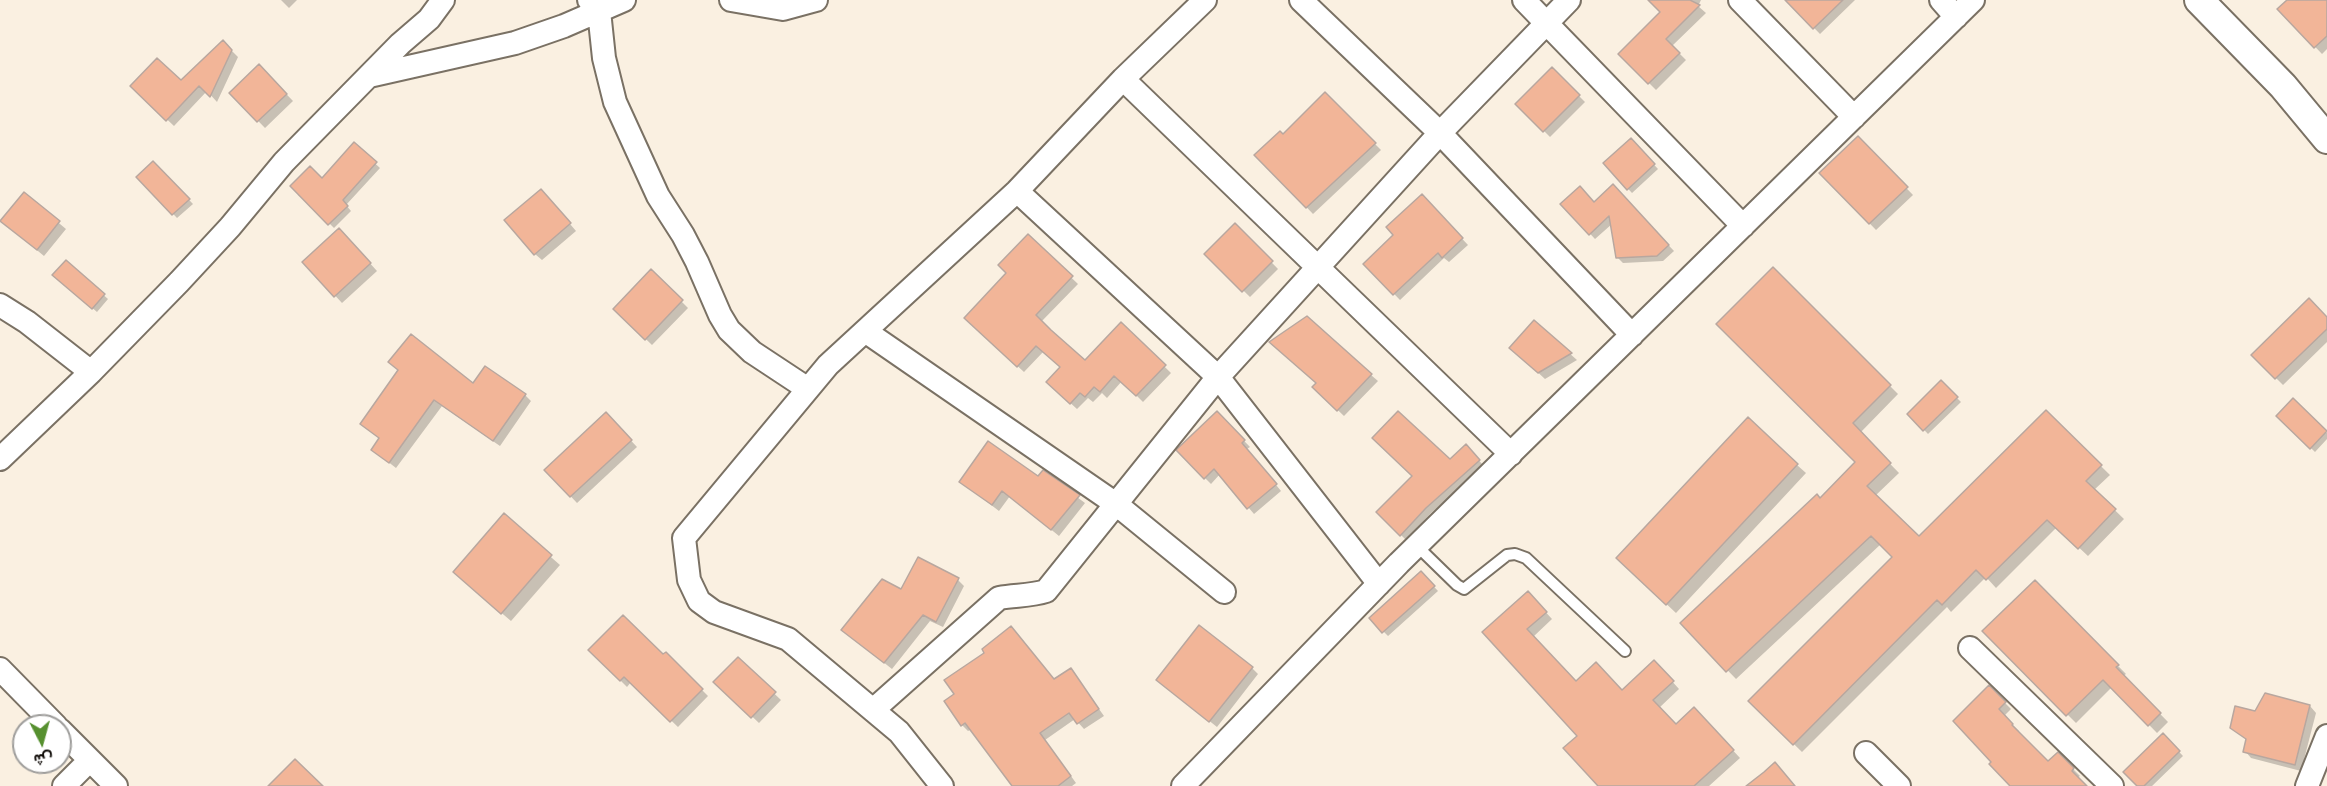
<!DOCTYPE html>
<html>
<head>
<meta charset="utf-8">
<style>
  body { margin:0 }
  #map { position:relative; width:2327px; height:786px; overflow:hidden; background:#faf0e1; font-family:Merriweather,Vazirmatn,serif }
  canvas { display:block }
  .north { position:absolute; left:12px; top:714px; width:60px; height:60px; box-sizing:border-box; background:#fff; border:2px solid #9f9e9c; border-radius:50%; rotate:174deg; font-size:16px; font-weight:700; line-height:24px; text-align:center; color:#100c08 }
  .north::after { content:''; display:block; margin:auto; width:21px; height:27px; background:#56902f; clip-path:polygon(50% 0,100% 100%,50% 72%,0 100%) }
</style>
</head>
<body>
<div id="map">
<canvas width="2327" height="786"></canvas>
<div class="north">ش</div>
</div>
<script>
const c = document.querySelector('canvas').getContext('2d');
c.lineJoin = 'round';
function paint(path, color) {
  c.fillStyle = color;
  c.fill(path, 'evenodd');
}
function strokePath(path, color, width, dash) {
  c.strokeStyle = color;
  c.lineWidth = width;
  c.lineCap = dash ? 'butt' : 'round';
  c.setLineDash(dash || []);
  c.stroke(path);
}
paint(new Path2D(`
  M281 0H297L289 8Z
  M1650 0H1701L1698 6 1706 13 1672 46 1686 60 1656 90 1620 54 1662 12Z
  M1787 0H1855L1820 34Z
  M2290 0H2327V49L2322 54 2279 9Z
  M223 42 238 57 217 102 207 91 174 126 132 86 181 82Z
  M259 66 293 101 265 128 231 93Z
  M1552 69 1585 102 1550 137 1517 104Z
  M1325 94 1381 150 1313 214 1257 155 1283 136Z
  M1858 138 1913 195 1876 230 1821 173Z
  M1631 140 1658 169 1632 193 1605 164Z
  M354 144 380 168 346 205 351 211 334 228 292 186 322 180Z
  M153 163 193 204 177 218 138 177Z
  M1613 186 1674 251 1663 261 1623 263 1617 257 1612 224 1595 239 1562 204H1594Z
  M24 194 66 229 44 256 9 227Z
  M1422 196 1468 245 1449 262 1444 258 1400 300 1365 264 1395 235Z
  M547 197 576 231 542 260 535 254Z
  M1235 225 1278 269 1250 297 1206 254Z
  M1028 236 1078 284 1041 322 1085 362 1121 324 1171 373 1143 402 1122 381 1107 398 1102 393 1093 402 1088 398 1077 409 1054 388 1061 367 1044 351 1024 372 973 325 1008 273Z
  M346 237 377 271 342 303 304 262Z
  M66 262 108 299 97 312 59 279Z
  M1773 269 1898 394 1860 433 1899 473 1875 496 1919 538 2046 412 2110 475 2094 490 2124 519 2088 556 2057 527 1996 588 1986 577 1951 612 1947 607 1802 752 1750 701 1894 557 1881 544 1736 679 1682 623 1820 500 1857 462Z
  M651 271 688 308 652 345 615 309Z
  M2327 319V342L2283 385 2253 355Z
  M1534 322 1577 360 1545 379 1518 354Z
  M1371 375 1378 381 1344 416 1314 387Z
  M1941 382 1961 402 1928 434 1909 414Z
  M473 385 525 395 531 401 500 446 442 406 396 468 373 450 381 439 362 424Z
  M2293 400 2327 433V439L2315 452 2278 416Z
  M1217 413 1250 447 1247 449 1281 491 1254 514 1220 474 1211 484 1178 451Z
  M606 414 637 447 577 503 546 470Z
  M1471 452 1484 466 1431 513 1406 540 1378 512 1414 476Z
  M1797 465 1806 473 1676 613 1627 567Z
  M1043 472 1085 503 1059 536 1010 496 999 511 961 482 1038 478Z
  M504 516 560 565 511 621 464 581Z
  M1421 573 1438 591 1388 636 1371 619Z
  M958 580 964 586 943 627 930 621 892 669 850 636 902 591Z
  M2035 582 2126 674 2123 676 2168 722 2157 733 2112 687 2076 723 1984 631Z
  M1528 593 1552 619 1533 637 1576 682 1622 692 1661 669 1679 689 1659 708 1676 726 1701 716 1740 758 1709 786H1600L1579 736 1485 632Z
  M590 650 663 656 666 654 708 696 678 727 631 682 627 687Z
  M738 659 781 700 759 723 716 682Z
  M1252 668 1258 674 1217 727 1158 680Z
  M1071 670 1104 716 1084 729 1075 719 1045 740 1076 783 1072 786H1013L972 729 968 731 962 725 946 701 1055 681Z
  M1989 687 2011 709 2004 716 2019 731 2017 732 2048 763 2058 754 2080 776 2077 778 2085 786H2012L1993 762Z
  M2310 706 2316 713 2301 771 2251 758 2245 751 2247 740 2232 728 2255 713Z
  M2163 735 2183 756 2152 786H2139Z`), '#0003');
const building = new Path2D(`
  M1648 0H1690L1700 5 1666 39 1680 53 1648 84 1618 54 1660 12Z
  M1785 0H1843L1813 29Z
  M2287 0H2327V36L2314 48 2277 9Z
  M223 40 232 50 210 97 199 86 166 121 130 86 157 58 181 80Z
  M259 64 287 94 257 122 229 93Z
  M1552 67 1580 95 1543 132 1515 104Z
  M1325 92 1376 143 1306 208 1254 155 1280 131 1283 134Z
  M1858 136 1908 187 1869 224 1819 173Z
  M1631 138 1655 164 1627 190 1603 163Z
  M354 142 377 162 343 200 348 206 328 225 290 186 310 166 322 178Z
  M153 161 190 199 172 215 136 177Z
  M1613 184 1669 245 1657 256 1616 258 1609 216 1589 235 1560 204 1580 186 1594 202Z
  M541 189 571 223 534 255 504 220Z
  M24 192 60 221 37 250 0 221Z
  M1422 194 1463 238 1442 258 1438 253 1393 295 1363 264 1393 235 1386 227Z
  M1235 223 1273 261 1242 292 1204 254Z
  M339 228 371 263 334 297 302 262Z
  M1028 234 1073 276 1036 315 1051 330 1085 360 1121 322 1166 365 1136 396 1114 376 1100 392 1094 387 1085 397 1080 393 1070 404 1046 382 1060 367 1036 346 1017 367 964 318 1006 273 998 265Z
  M66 260 105 294 92 309 52 275Z
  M1773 267 1891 385 1853 423 1891 463 1867 486 1919 536 2046 410 2102 465 2086 481 2116 509 2078 549 2047 520 1986 580 1976 570 1942 605 1937 600 1793 745 1748 701 1892 557 1871 536 1726 672 1680 623 1817 494 1820 498 1855 462 1716 324Z
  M651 269 683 300 645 340 613 309Z
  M2309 298 2327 317V329L2275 379 2251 355Z
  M1307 316 1372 374 1337 411 1312 387 1316 383 1269 342Z
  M1534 320 1572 353 1538 373 1509 348Z
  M411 334 473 383 485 366 526 394 493 441 434 400 389 463 371 450 379 438 360 424 398 370 388 362Z
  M1941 380 1958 397 1923 431 1907 414Z
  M2293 398 2327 431 2310 449 2276 416Z
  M1217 411 1245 440 1242 443 1277 484 1247 509 1214 469 1204 479 1176 450Z
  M1398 411 1450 459 1466 444 1480 460 1426 508 1400 536 1376 512 1412 476 1372 438Z
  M606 412 632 440 570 497 544 470Z
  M1748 417 1798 464 1666 605 1616 558Z
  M988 441 1038 476 1043 470 1080 495 1051 530 1002 491 992 505 959 482Z
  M504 513 552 555 501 614 453 572Z
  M918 557 959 578 936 622 923 615 884 663 841 630 882 579 901 589Z
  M1421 571 1435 586 1382 633 1369 618Z
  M2035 580 2119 665 2116 667 2161 713 2148 726 2103 680 2066 716 1982 631Z
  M1528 591 1547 612 1527 629 1576 681 1596 662 1622 690 1654 660 1674 681 1653 700 1676 724 1694 707 1734 750 1694 786H1598L1563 748 1577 736 1482 632Z
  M623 615 663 654 666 652 703 689 670 722 624 677 620 681 588 650Z
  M1199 625 1253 667 1209 722 1156 680Z
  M1011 626 1054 679 1071 668 1099 709 1077 724 1069 713 1040 733 1071 776 1058 786H1012L965 723 961 726 944 701 954 694 944 680 984 653 982 649Z
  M738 657 776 692 751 718 713 682Z
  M1989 685 2006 702 1999 709 2013 724 2012 725 2048 761 2058 752 2074 768 2072 771 2087 786H2010L1989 764 1991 762 1953 721Z
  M2265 693 2310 705 2295 765 2243 752 2246 739 2230 728 2235 706 2255 711Z
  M2163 733 2180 751 2144 786H2137L2123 772Z
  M295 759 323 786H268Z
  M1775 762 1795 786H1746L1764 772Z`);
paint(building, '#f2b598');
strokePath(building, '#b8a79f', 1.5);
const service = new Path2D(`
  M1417 546 1457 585 1464 589 1507 555 1515 554 1526 558 1625 651`);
const minor = new Path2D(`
  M589 0 599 11 604 58 615 102 658 196 683 235 697 262 720 315 729 330 752 352 808 389
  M731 0 783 9 816 0
  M1301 0 1440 133 1632 335
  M1524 0 1743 226
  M1740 0 1854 117
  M1941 0 1956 17
  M369 76 515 43 564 26 624 0
  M1123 79 1511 454
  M1017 191 1218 377 1379 584
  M0 305 27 322 91 372
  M865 331 1116 504 1224 592
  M0 459 91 372 179 282 230 227 284 162 400 44 429 19 443 0
  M1970 648 2112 786
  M0 669 56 726
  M873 710 999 598C1015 595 1031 596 1046 591L1218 377 1440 133 1569 0
  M60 730 116 786
  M1866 753 1899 786
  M64 786 90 760
  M942 786 899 732 788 639 714 612 699 601 689 580 684 538 828 365 1017 191 1123 79 1205 0
  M1183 786 1399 563 1973 0
  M2307 786 2327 736`);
const tertiary = new Path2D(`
  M2199 0 2283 86 2327 139`);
strokePath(service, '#7a7164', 14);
strokePath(minor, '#7a7164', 26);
strokePath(tertiary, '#7a7164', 32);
strokePath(service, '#fff', 10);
strokePath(minor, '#fff', 22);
strokePath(tertiary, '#fff', 28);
</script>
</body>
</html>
